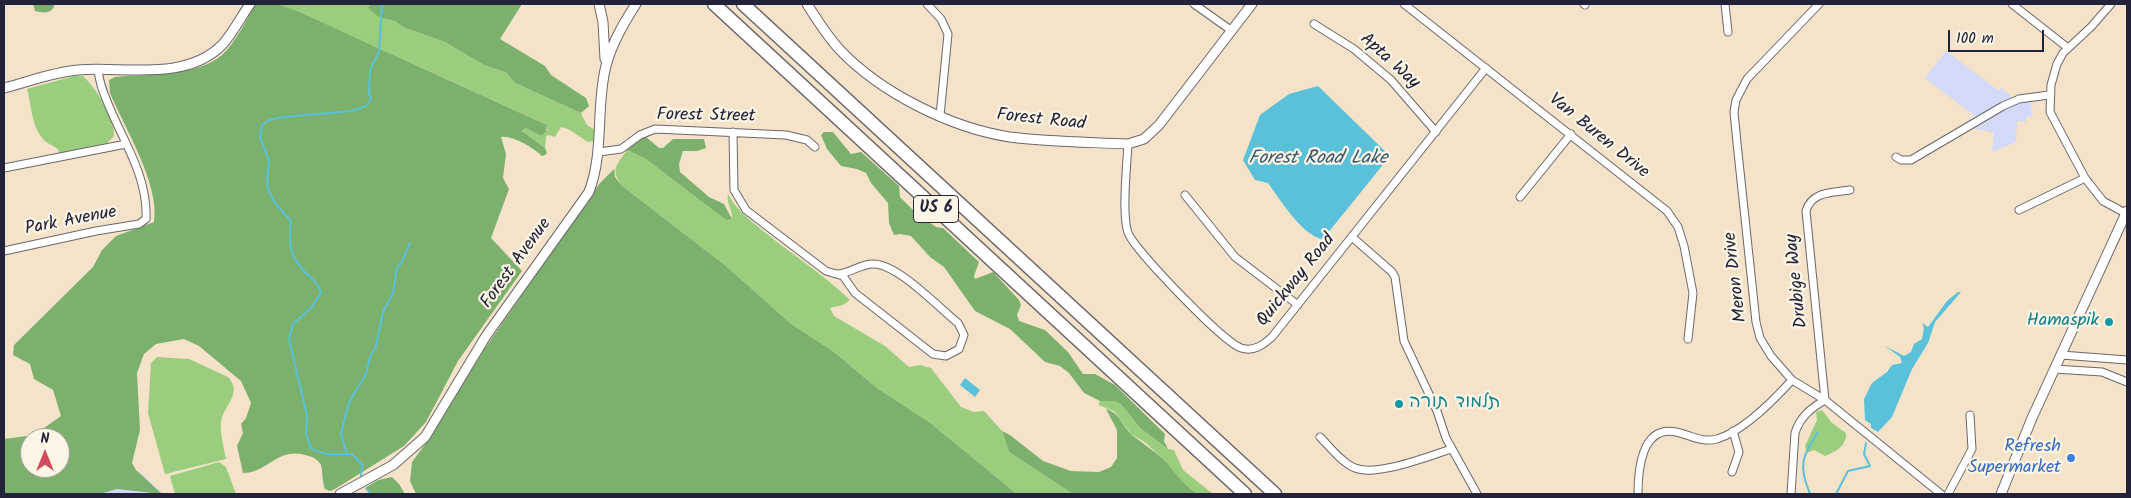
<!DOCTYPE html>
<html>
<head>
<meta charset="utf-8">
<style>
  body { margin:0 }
  #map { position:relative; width:2131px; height:498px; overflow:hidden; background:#f4e3c8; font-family:Kalam,sans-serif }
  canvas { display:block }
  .frame { position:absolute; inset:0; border:5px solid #22223b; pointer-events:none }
  .north { position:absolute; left:20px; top:428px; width:50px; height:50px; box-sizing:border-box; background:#fcf5e5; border:1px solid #a5a1a1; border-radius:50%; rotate:0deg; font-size:14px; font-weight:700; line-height:20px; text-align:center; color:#22223b }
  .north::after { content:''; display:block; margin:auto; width:18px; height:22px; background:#d1495b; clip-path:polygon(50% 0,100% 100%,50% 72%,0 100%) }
  .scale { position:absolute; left:1948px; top:30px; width:96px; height:22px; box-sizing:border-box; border:2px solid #22223b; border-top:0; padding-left:6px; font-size:15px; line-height:18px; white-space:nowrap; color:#22223b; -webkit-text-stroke:4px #fcf5e5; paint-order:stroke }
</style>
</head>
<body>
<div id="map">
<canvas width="2131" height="498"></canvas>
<div class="frame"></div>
<div class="north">N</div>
<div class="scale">100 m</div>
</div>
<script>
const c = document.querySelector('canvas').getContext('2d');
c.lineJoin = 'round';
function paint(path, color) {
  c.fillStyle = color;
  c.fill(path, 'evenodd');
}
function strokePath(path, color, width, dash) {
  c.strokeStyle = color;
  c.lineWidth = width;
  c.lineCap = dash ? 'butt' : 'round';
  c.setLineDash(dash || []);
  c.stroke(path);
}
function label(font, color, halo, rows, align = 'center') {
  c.font = font + ' Kalam,"Playpen Sans Hebrew",sans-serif';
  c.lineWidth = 4.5;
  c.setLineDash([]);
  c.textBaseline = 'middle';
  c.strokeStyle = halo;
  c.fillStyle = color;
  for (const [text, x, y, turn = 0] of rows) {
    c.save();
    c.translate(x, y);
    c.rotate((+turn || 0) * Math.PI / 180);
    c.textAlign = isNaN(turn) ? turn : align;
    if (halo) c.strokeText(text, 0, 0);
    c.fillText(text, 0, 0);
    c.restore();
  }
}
paint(new Path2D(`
  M1946 51 1999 91 2001 88 2009 94 2014 103 2030 100 2033 116 2026 117V122L2017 121 2016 142 1992 152 1994 133 1973 128 1969 131 1964 123 1975 116 1925 78Z
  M140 472 163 494H30L77 493Z`), '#d2d9f9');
paint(new Path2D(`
  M277 4 377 5 405 28 445 42 484 65 507 73 515 83 581 113 587 125 595 130 594 141 588 142 568 129 561 127 555 137 548 135 546 137 545 148 522 131 525 128 541 136 547 130V125C457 84 368 42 277 4Z
  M74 76H83C96 88 115 118 114 136L106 144 60 154C58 146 51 146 45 141 31 127 32 106 27 89Z
  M627 150 646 159 726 220 732 219C733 210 726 203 728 194 736 210 749 219 762 230 791 254 823 274 850 300L843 305 830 308 834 316 885 346 909 367 920 365 931 368 961 407 974 412 984 411 1002 431 1009 452 1073 494H1017L929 422 877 388 834 352 790 323 726 266 621 185C610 168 617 165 627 150Z
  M157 357 189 359 228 377C244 394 222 406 221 423 220 434 224 448 226 459L165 474 148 413 151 363Z
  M1100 401H1114L1121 404 1140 428 1168 449 1174 450 1183 470 1213 494H1198L1192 491 1182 482 1164 460 1146 443 1131 434 1114 411 1098 405Z
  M1822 410 1832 423 1846 433C1847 446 1835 452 1825 456L1814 450 1807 453 1805 446 1817 420 1816 412Z
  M219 462 226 467 236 494H175L170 476Z`), '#9ace7e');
paint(new Path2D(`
  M33 4H54V7C50 14 42 13 35 11Z
  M256 4H277L297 11 547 125 546 132 541 136 525 128 522 131 545 148 547 153 545 155 542 156C534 148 512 135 501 137L506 154 503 178 509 189 491 238 522 271 458 361 426 422 404 446 335 489 330 491 325 489C322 481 323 473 321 465 318 460 315 458 309 456 277 445 269 473 243 473L237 446 243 433 241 424 246 418 251 403 241 381 199 346 184 339 156 344 144 354 137 373 140 430 132 463 136 470 162 494 117 489 100 494H4V439L34 435 61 416 53 390 34 379 30 364 13 355 14 345 93 267 102 250 116 236 154 222C160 184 125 129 110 93L109 80 115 77C146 74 196 77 222 55 236 42 246 20 256 4ZM30 438H60V468H30Z
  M371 4H522L500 39 545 66 551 75 586 98 589 106 581 113 515 83 507 73 484 65 445 42 405 28 395 21 379 17 368 8Z
  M824 132H833L851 154 861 152 899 186 900 197 915 212 936 227 943 228 979 262 974 276 975 279 993 272 1019 300 1021 305 1017 315 1019 321 1045 330 1068 352 1083 374H1095L1115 385 1165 434 1164 441 1168 449 1140 428 1121 404 1114 401H1100L1084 393 1069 373 1060 366 1045 362 1010 329 975 311 944 267 930 257 911 236 900 234 894 235 889 223 888 203 871 183 866 173 857 169 841 166 827 149 821 135Z
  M645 136 659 148H663L673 139H704L706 148 697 151H683L679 164 680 172 709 197 724 204 732 219 726 220 646 159 627 150Z
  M614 169 615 177 621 185 726 266 790 323 834 352 877 388 929 422 1017 494H416L410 481 412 462 432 435 483 351 600 183Z
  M1106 409C1120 413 1122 426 1132 435 1142 443 1153 450 1163 459 1175 471 1182 485 1198 494H1073L1009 452 1002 431 1010 435 1043 461 1071 471 1099 472 1111 467 1117 458V430Z
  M392 477 399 484 405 494H369L365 488 378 480Z`), '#7bb16d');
paint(new Path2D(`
  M1318 86 1390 156 1323 239C1303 237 1279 198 1268 183L1255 180 1243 160 1260 115 1289 94Z
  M1958 292H1961L1935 322 1928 343 1912 369 1892 417 1878 432 1871 428V424L1865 420 1864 399 1872 383 1887 372 1892 365 1902 363 1900 357 1885 346 1904 356 1911 352 1914 344 1922 339 1924 328 1922 323 1928 327 1947 301Z
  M965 378 980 390 975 397 960 385Z`), '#5bc0d9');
strokePath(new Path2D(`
  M347 454 341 435 343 425 349 402 366 374 370 357 376 346 383 312 393 293 397 267 401 264 410 243
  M361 476 362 465 352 454C337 454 324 456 311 448L306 434 307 416 289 339 293 324 311 308 321 293C316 279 313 281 305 272 289 256 288 241 291 221L275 203 267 187 269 160 260 138 262 125 269 120 284 117 352 111 366 106 371 99 369 93 370 70 379 52 382 4
  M367 489 371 494
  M1810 494C1798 465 1802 457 1818 432
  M1836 494 1848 471 1870 466 1864 454 1866 443`), '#5bc0d9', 2);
const minor = new Path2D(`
  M927 4 941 19 948 34 940 116
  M1194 4 1232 31
  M1404 4 1667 211 1678 227 1684 246 1693 293 1688 339
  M1584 4 1585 5
  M1725 4 1728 32
  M1819 4 1747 79 1736 100 1734 112 1737 143 1756 322 1760 338 1771 356 1792 380 1825 400 1941 494
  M2012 4 2068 48
  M2111 4 2091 27 2063 53 2057 64 2051 85 2050 112 2085 178 2103 201 2127 214
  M1314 24 1354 49 1391 80 1436 132
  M733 132 734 190 746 210 826 271 843 276 855 293 933 354 946 356 959 349 964 335 958 323C938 307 899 265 874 264 861 263 850 274 837 274
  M1128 144C1127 164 1121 219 1129 235 1139 254 1222 341 1241 348 1254 352 1263 345 1272 337L1486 68
  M599 152 621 149 640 135 655 129 786 135 807 140 815 147
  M1896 157 1901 160H1911L2003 106 2019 99 2049 95
  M4 168 126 144
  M1185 195 1235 257 1298 305
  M1520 197 1571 134
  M2019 210 2085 178
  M1352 237 1392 272 1395 277 1404 341 1437 411 1446 438 1477 494
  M4 251 96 231 139 224 146 219C148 177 124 143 109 106 104 94 99 83 98 69
  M2061 355 2127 360
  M2054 369 2102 372 2127 382
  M1825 400 1806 211C1812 191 1832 193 1850 190
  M1320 437C1330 447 1342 463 1355 468 1377 477 1428 456 1452 449
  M1732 472 1739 452 1733 431
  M1638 494C1638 471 1641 425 1676 432 1691 435 1701 443 1717 439 1744 431 1773 401 1792 380
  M1791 494 1795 433C1800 417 1811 408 1825 400
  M1948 494 1972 449 1970 415`);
const tertiary = new Path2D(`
  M599 4 603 22 605 59
  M807 4C817 20 827 36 840 50 881 93 951 128 1010 137 1049 142 1088 142 1128 144L1144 139 1159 125 1252 4
  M4 88C28 82 53 72 78 70 124 66 185 82 222 45 233 33 241 17 250 4
  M340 494 393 465 425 437 486 336 589 192C604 152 596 111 605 70 610 46 623 24 636 4
  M2001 494 2032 418 2127 211`);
const motorway = new Path2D(`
  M714 4 1245 494
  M743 4 1275 494`);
strokePath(minor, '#6c666c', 9);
strokePath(tertiary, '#6c666c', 11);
strokePath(motorway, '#6c666c', 15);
strokePath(minor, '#fff', 7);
strokePath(tertiary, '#fff', 9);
strokePath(motorway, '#fff', 12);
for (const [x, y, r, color] of [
  [2109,322,5,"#0f9aa8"],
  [1399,404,5,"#0f9aa8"],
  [2071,458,5,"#3f7fe0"]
]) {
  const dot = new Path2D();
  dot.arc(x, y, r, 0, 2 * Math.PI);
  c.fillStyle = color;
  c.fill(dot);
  strokePath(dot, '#fcf5e5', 2);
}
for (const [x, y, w] of [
  [936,209,45]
]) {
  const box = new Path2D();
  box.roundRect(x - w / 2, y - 13.5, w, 27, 4);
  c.fillStyle = '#fcf5e5';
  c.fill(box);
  strokePath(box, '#22223b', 1);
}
label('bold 16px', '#22223b', null, [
  ["US 6",936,209]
]);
label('18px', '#22223b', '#fcf5e5', [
  ["Apta Way",1389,62,42],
  ["Forest Street",706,117,1],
  ["Forest Road",1041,121,6],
  ["Van Buren Drive",1598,137,39],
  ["Park Avenue",71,222,-11],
  ["Forest Avenue",517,264,-54],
  ["Meron Drive",1737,277,-97],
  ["Quickway Road",1297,281,-51],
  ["Drubige Way",1798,281,-96]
]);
label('18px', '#0d838f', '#fcf5e5', [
  ["Hamaspik",2099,322],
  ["תלמוד תורה",1409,404,"left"]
], 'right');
label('18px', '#366cbe', '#fcf5e5', [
  ["Refresh",2061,448],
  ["Supermarket",2061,469]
], 'right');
label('italic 19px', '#365972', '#fcf5e5', [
  ["Forest Road Lake",1318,160]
]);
</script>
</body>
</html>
